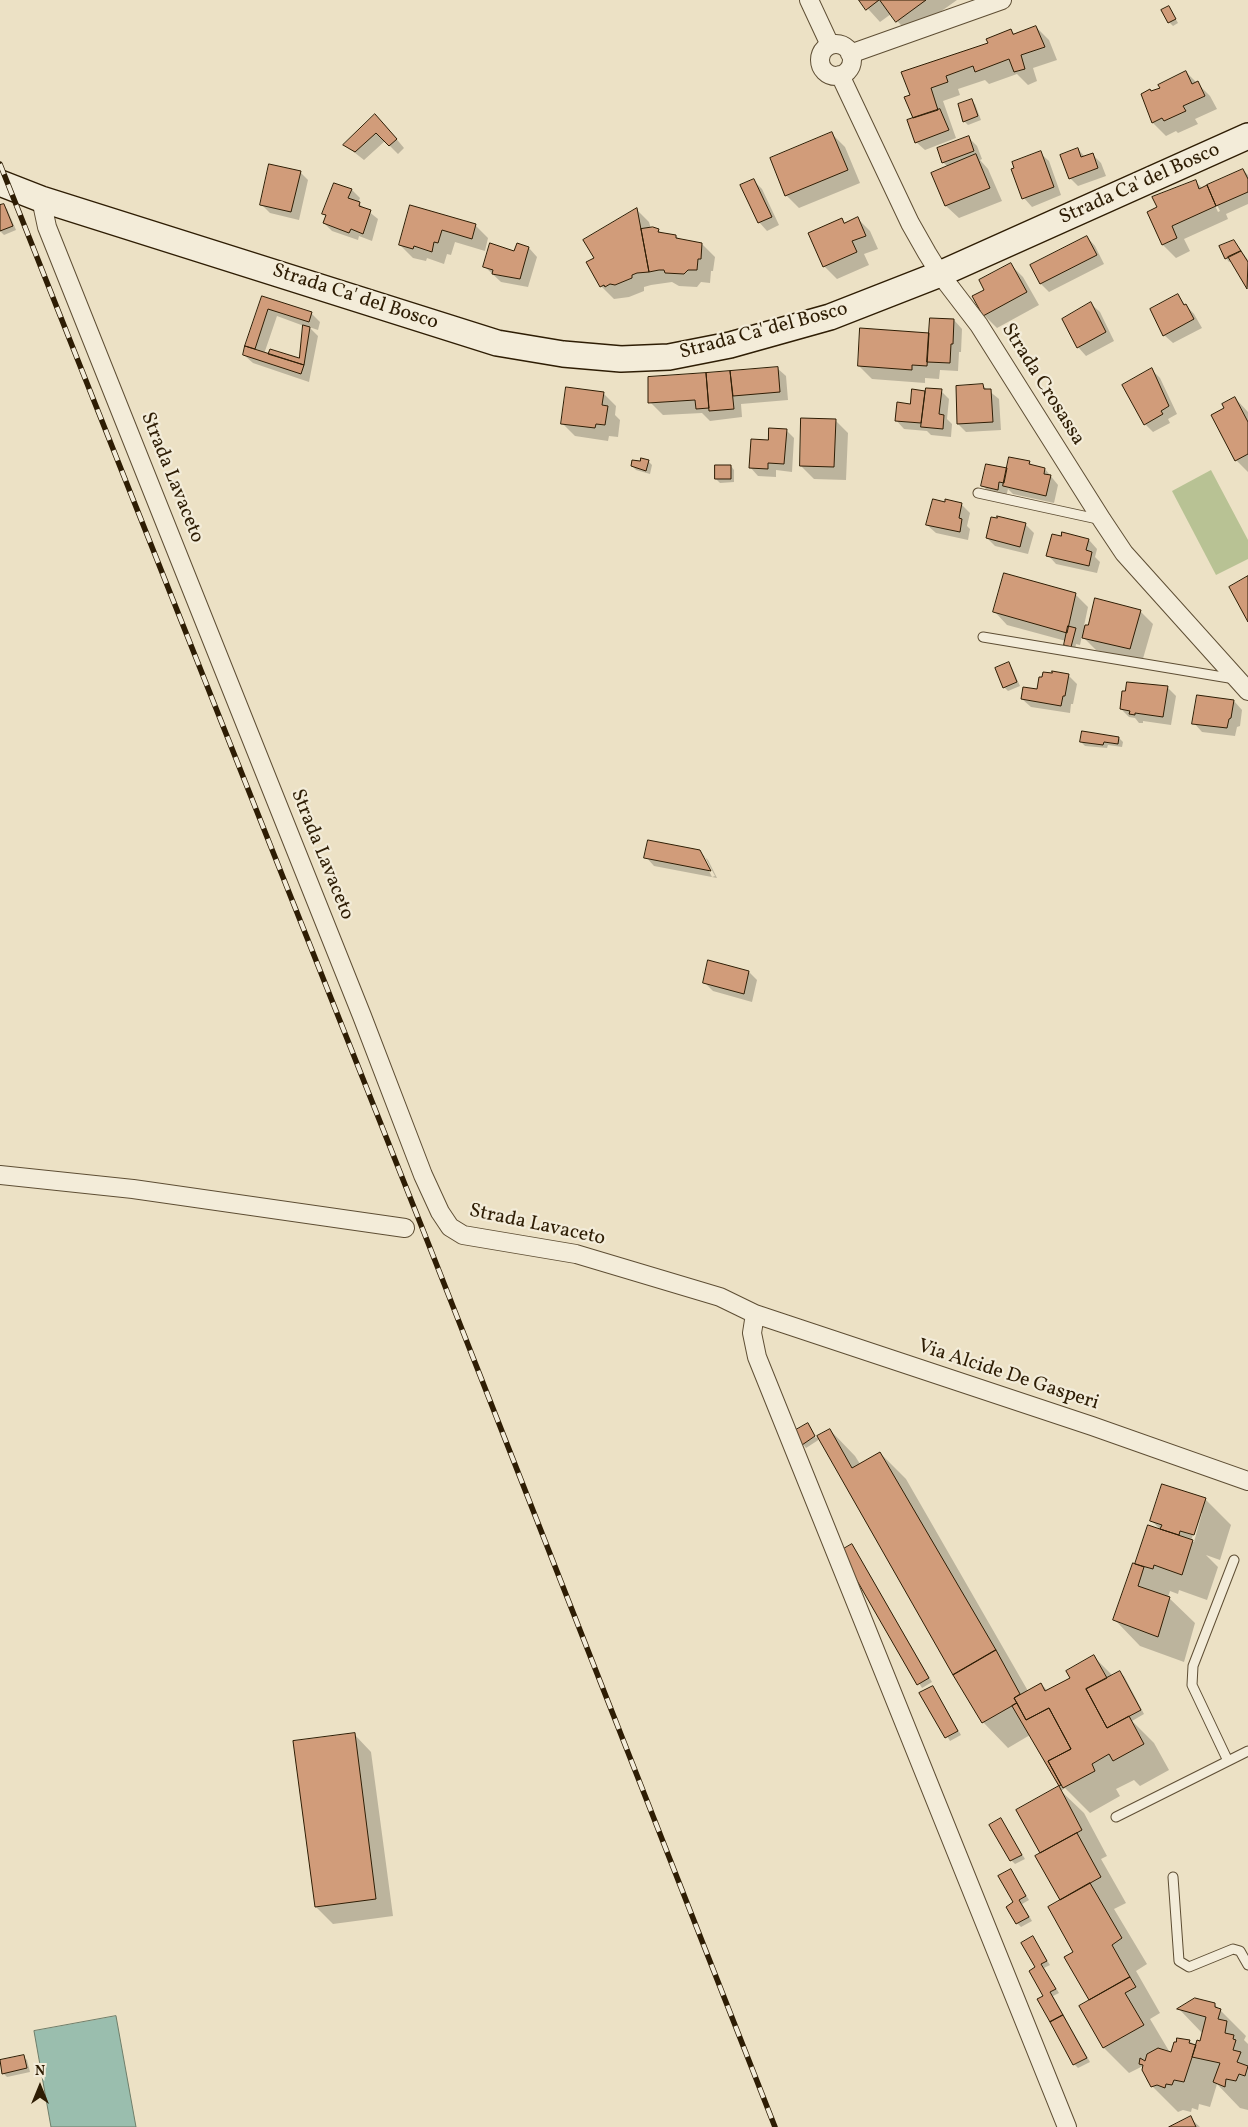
<!DOCTYPE html>
<html>
<head>
<meta charset="utf-8">
<style>
  body { margin:0 }
  #map { position:relative; width:1248px; height:2127px; overflow:hidden; background:#ece1c5; font-family:Vollkorn,serif }
  canvas { display:block }
  .north { position:absolute; left:15px; top:2062px; width:50px; height:50px; -webkit-text-stroke:4px #f3ecd9; paint-order:stroke; rotate:0deg; font-size:14px; font-weight:700; line-height:20px; text-align:center; color:#2e1d04 }
  .north::after { content:''; display:block; margin:auto; width:18px; height:22px; background:#2e1d04; clip-path:polygon(50% 0,100% 100%,50% 72%,0 100%) }
</style>
</head>
<body>
<div id="map">
<canvas width="1248" height="2127"></canvas>
<div class="north">N</div>
</div>
<script>
const c = document.querySelector('canvas').getContext('2d');
c.lineJoin = 'round';
function paint(path, color) {
  c.fillStyle = color;
  c.fill(path, 'evenodd');
}
function strokePath(path, color, width, dash) {
  c.strokeStyle = color;
  c.lineWidth = width;
  c.lineCap = dash ? 'butt' : 'round';
  c.setLineDash(dash || []);
  c.stroke(path);
}
function label(font, color, halo, rows, align = 'center') {
  c.font = font + ' Vollkorn,serif';
  c.lineWidth = 4.5;
  c.setLineDash([]);
  c.textBaseline = 'middle';
  c.strokeStyle = halo;
  c.fillStyle = color;
  for (const [text, x, y, turn = 0] of rows) {
    c.save();
    c.translate(x, y);
    c.rotate((+turn || 0) * Math.PI / 180);
    c.textAlign = isNaN(turn) ? turn : align;
    if (halo) c.strokeText(text, 0, 0);
    c.fillText(text, 0, 0);
    c.restore();
  }
}
paint(new Path2D(`
  M1211 470 1248 540V559L1216 575 1172 491Z`), '#b8c294');
const water = new Path2D(`
  M116 2016 136 2127H51L34 2031Z`);
paint(water, '#9abeae');
strokePath(water, '#6f7e6a', 1);
paint(new Path2D(`
  M860 0H957L909 34 891 14 880 22Z
  M1169 7 1178 23 1173 26 1169 22Z
  M1036 27 1049 40 1057 60 1033 68 1037 81 1028 85 1017 74 989 84 985 80 958 89 960 95 943 101 956 138 925 150 916 142 912 96 1011 31 1015 34Z
  M1186 72 1210 96 1217 109 1195 119 1198 124 1178 133 1176 131 1166 136 1153 123 1142 94 1161 88Z
  M971 101 975 104 981 120 968 125 964 121Z
  M384 124 404 148 398 154 385 141 364 160 345 145Z
  M832 134 845 147 860 183 799 208 786 195Z
  M969 138 977 146 982 159 980 160 988 169 1002 201 959 218 946 206 948 167 943 162Z
  M1078 149 1085 157 1092 154 1101 163 1106 176 1078 186 1070 178Z
  M1040 153 1049 161 1061 195 1032 207 1024 198Z
  M1243 170 1248 175V204L1226 214 1228 219 1184 239 1190 251 1176 258 1163 245 1149 212 1195 181 1203 189ZM1213 201H1215L1220 211 1218 212Z
  M300 172 308 180 299 220 270 213 261 204Z
  M754 181 762 189 779 225 767 231 759 222Z
  M352 190 360 198 358 203 378 219 372 241 359 236 358 240 332 231 324 223 327 217 324 214Z
  M3 205 7 209 16 230 4 235 0 231V207Z
  M411 206 475 225 488 238 485 251 455 242 451 255 447 254 444 264 427 258 426 261 413 258 400 245Z
  M637 210 649 222 651 229 658 230 663 234 676 236 680 240 702 244 715 257 713 271H711L710 283 701 282 697 287 679 286 672 282 651 285 644 287V291L629 297 614 299 601 286 595 258Z
  M857 218 870 231 878 249 864 254 869 265 837 279 824 266 842 220 846 224Z
  M1087 237 1095 246 1104 264 1049 292 1041 284Z
  M1234 241 1248 260V288L1232 261 1229 262 1226 258Z
  M517 245 529 248 537 257 528 287 501 282 484 266 515 253Z
  M1010 264 1023 277 1039 305 997 328 984 315 986 291Z
  M1177 296 1194 314 1202 328 1173 343 1164 335Z
  M263 298 311 313 320 322 318 330 309 327 318 336 309 382 253 363 244 355ZM277 316 304 326 300 360 264 354Z
  M1091 304 1100 312 1114 341 1086 356 1078 347Z
  M954 320 962 329 961 352H959L958 371 940 370 939 379 925 378V383L872 379 859 366 930 334Z
  M777 368 786 376 788 400 741 404 742 417 710 421 702 413 663 415 650 402 706 375Z
  M1151 369 1160 378 1177 414 1168 419 1170 423 1153 432 1145 424Z
  M983 386 999 399 1001 430 966 432 958 424Z
  M913 391 926 392 941 391 949 399 947 419 952 424 951 437 931 435 927 431 904 429 896 420 912 405Z
  M603 393 616 406 615 415 620 420 618 437 609 436 608 441 575 436 562 423Z
  M1235 398 1248 412V472L1236 460 1226 409Z
  M835 420 848 433 846 480 814 479 801 466Z
  M786 430 794 438 792 472 776 470V477L758 476 750 467Z
  M648 461 652 465 650 474 636 470 632 466Z
  M1029 462 1033 466 1045 469 1058 485 1054 503 1013 494 1008 489 1006 497 991 494 983 486 1008 470Z
  M731 466 734 470V482L720 483 716 479Z
  M961 504 970 513 967 526 970 529 968 540 936 533 927 525Z
  M1025 524 1034 533 1028 554 995 546 987 538Z
  M1089 540 1097 549 1095 557 1100 562 1097 573 1056 564 1048 555Z
  M1075 594 1088 607 1084 626 1089 627 1140 611 1153 624 1142 662 1096 650 1082 636 1080 645 1076 644 1075 650 1069 649 1065 645 1066 641 1007 625 995 612Z
  M1009 664 1012 668 1020 686 1008 691 1004 687Z
  M1068 675 1077 684 1073 704H1071L1070 713 1031 707 1022 699Z
  M1128 684 1168 688 1176 696 1171 725 1143 721V723H1139L1135 718 1129 717 1121 709Z
  M1198 696 1234 701 1242 710 1240 726 1237 727 1235 736 1202 732 1194 723Z
  M1119 738 1123 742 1122 747 1108 745 1107 748 1085 746 1081 742Z
  M699 851 708 860 717 878 654 866 646 857ZM702 857H705L715 876 712 877Z
  M749 972 757 980 752 1002 713 991 705 983Z
  M807 1425 816 1438 830 1430 855 1456 860 1464 880 1453 906 1479 1028 1691 1041 1684 1048 1691 1071 1678 1094 1657 1113 1676 1120 1673 1124 1676 1144 1714 1132 1721 1154 1743 1169 1770 1140 1786 1134 1780 1116 1789 1120 1796 1090 1813 1065 1788 1061 1791 1084 1813 1107 1856 1101 1859 1126 1903 1114 1909 1147 1964 1136 1971 1160 2013 1150 2019 1169 2051 1167 2052 1172 2053 1189 2041 1197 2046 1201 2042 1203 2034 1179 2009 1215 2005 1246 2036 1244 2040 1248 2044V2110L1240 2108 1217 2084 1210 2107 1199 2104 1198 2110 1192 2108 1191 2112 1183 2110 1178 2112 1147 2081 1143 2066 1129 2073 1104 2048 1081 2006 1090 2001 1066 1957 1075 1952 1061 1901 1037 1856 1042 1854 1018 1810 1060 1787 1030 1735 1008 1748 983 1722 820 1439 806 1448 803 1444Z
  M1205 1499 1231 1525 1220 1560 1206 1555 1218 1567 1207 1600 1179 1590 1178 1594 1170 1591 1168 1597 1195 1623 1184 1662 1140 1646 1115 1620 1149 1527 1162 1531 1151 1520ZM1200 1513H1202L1194 1542 1191 1541Z
  M852 1545 932 1682 922 1688 842 1551Z
  M933 1687 961 1735 950 1741 921 1694Z
  M354 1734 371 1752 393 1916 333 1924 316 1907Z
  M1001 1820 1025 1859 1015 1864 1011 1860Z
  M1011 1871 1029 1900 1022 1904 1032 1921 1021 1927 1017 1923Z
  M1033 1938 1050 1965 1044 1968 1059 1993 1053 1996 1090 2062 1078 2068 1074 2064 1045 1996Z
  M23 2057 27 2060 30 2072 7 2077 3 2073Z
  M1190 2118 1200 2127H1172Z`), '#0003');
const building = new Path2D(`
  M859 0H879L866 10Z
  M880 0H926L896 22Z
  M1169 6 1176 19 1168 23 1161 10Z
  M1036 26 1045 47 1021 55 1025 69 1014 72 1009 59 975 72 973 66 946 76 948 82 931 88 938 110 913 118 904 97 910 95 901 72 988 43 986 39 1011 29 1013 34Z
  M1186 71 1192 84 1198 81 1205 96 1183 106 1186 111 1164 121 1162 118 1152 123 1141 94 1150 89 1151 91 1160 88 1158 85Z
  M972 99 978 116 963 122 958 104Z
  M940 109 949 130 915 143 907 120Z
  M375 114 397 139 389 146 376 133 355 152 343 145Z
  M832 132 848 170 785 196 770 158Z
  M969 136 974 151 942 163 937 148Z
  M1078 148 1081 157 1093 153 1098 168 1069 179 1060 155Z
  M1041 151 1054 187 1022 199 1011 169 1014 168 1012 162Z
  M976 154 990 188 945 206 931 173Z
  M269 164 301 171 291 212 260 205Z
  M1243 169 1248 179V192L1216 206 1207 185Z
  M754 179 772 217 758 223 740 185Z
  M1196 180 1199 189 1207 185 1216 206 1172 226 1177 238 1162 245 1147 212 1157 207 1152 197Z
  M334 183 352 189 348 198 360 202 359 206 371 210 363 234 351 229 349 233 323 223 326 215 322 214Z
  M4 204 13 226 0 231V205Z
  M410 205 476 224 472 239 442 230 438 243 434 242 432 252 414 246 413 249 399 245Z
  M637 208 649 272 637 273 632 275V278L615 285 610 284 605 287 604 285 600 287 586 262 594 258 583 240Z
  M858 217 866 236 852 241 857 252 823 267 808 233 842 218 844 223Z
  M653 227 659 229 658 232 676 235V238L702 243 701 259H698L697 270H688L684 274 665 273 664 270H659L649 272 641 229Z
  M1087 236 1097 255 1040 284 1030 265Z
  M1234 240 1241 251 1225 259 1219 246Z
  M490 243 514 251 517 243 529 247 520 279 492 274 493 270 483 267Z
  M1241 251 1248 262 1247 289 1228 257Z
  M1011 263 1027 292 983 316 972 296 984 290 979 280Z
  M1178 294 1184 305 1186 304 1194 319 1163 336 1150 309Z
  M262 296 312 312 309 322 268 309 255 349 245 346Z
  M1091 302 1106 332 1077 348 1062 319Z
  M930 318 954 319 953 344H951L950 363 927 362Z
  M303 325 310 327 304 365 268 354 270 349 299 358Z
  M860 328 929 333 927 366 912 365V370L858 366Z
  M245 346 304 365 301 374 243 355Z
  M778 367 780 392 733 396 730 371Z
  M1152 368 1169 406 1161 411 1163 414 1144 425 1122 385Z
  M730 371 734 409 709 411 706 373Z
  M706 373 709 408 696 409 695 400 648 403V377Z
  M983 384 984 389H991L993 422 957 424 956 386Z
  M566 387 604 392 602 405 608 406 605 425 596 424 595 428 561 424Z
  M926 388 942 389 939 414 944 415 943 429 921 427Z
  M912 389 925 391 921 423 895 421 897 402 910 404Z
  M1235 397 1248 422V454L1235 461 1211 415 1224 408 1222 404Z
  M801 418 836 419 834 467 800 466Z
  M769 428 787 429 784 464 768 463V469L749 468 751 439 768 440Z
  M1009 457 1030 461 1029 464 1045 468 1044 474 1051 475 1046 496 1003 486Z
  M641 458 649 460 646 471 631 466 632 460 640 461Z
  M986 464 1007 468 1004 483 999 482 998 490 981 486Z
  M715 465H731V479H715Z
  M933 499 945 502V499L962 503 959 518 962 519 960 532 926 525Z
  M997 516 1026 523 1020 547 986 538 991 517 997 518Z
  M1062 532 1089 539 1086 550 1092 552 1089 566 1046 556 1052 534 1061 536Z
  M1004 573 1076 593 1067 633 993 612Z
  M1248 576V622L1229 587Z
  M1095 598 1141 610 1130 649 1082 638 1085 625H1088Z
  M1068 626 1076 628 1071 647 1064 645Z
  M1009 662 1017 682 1003 688 995 668Z
  M1052 671 1069 674 1065 696H1063L1061 706 1021 699 1023 687 1037 689 1039 677H1042L1043 672 1052 673Z
  M1127 682 1168 686 1163 717 1135 713V715L1129 714 1130 711 1120 709 1122 691H1125Z
  M1197 695 1234 700 1231 718 1229 719 1227 728 1192 724Z
  M1082 731 1119 737 1118 744 1104 742 1103 745 1080 742Z
  M648 840 700 850 711 871 644 858Z
  M708 960 749 971 744 994 703 983Z
  M808 1423 815 1436 802 1445 794 1431Z
  M830 1429 852 1468 880 1452 996 1650 953 1675 817 1436Z
  M1162 1484 1206 1498 1194 1535 1180 1531 1179 1535 1160 1529 1162 1525 1150 1521Z
  M1148 1525 1193 1540 1182 1575 1154 1565 1153 1569 1135 1564Z
  M852 1544 929 1678 917 1685 840 1551Z
  M1133 1563 1144 1567 1138 1586 1170 1597 1158 1637 1113 1620Z
  M996 1650 1020 1694 1014 1698 1017 1703 982 1723 953 1675Z
  M1094 1655 1107 1678 1086 1689 1107 1728 1129 1716 1144 1744 1113 1761 1109 1754 1092 1764 1095 1771 1063 1788 1048 1761 1071 1749 1049 1708 1026 1720 1014 1698 1041 1683 1045 1691 1070 1678 1066 1671Z
  M1120 1671 1141 1710 1107 1728 1086 1689Z
  M933 1686 958 1731 945 1738 919 1693Z
  M1017 1703 1026 1720 1049 1708 1071 1749 1048 1761 1061 1785 1059 1786 1012 1706Z
  M355 1733 376 1899 315 1907 293 1741Z
  M1059 1786 1082 1830 1040 1853 1016 1810Z
  M1001 1818 1022 1855 1010 1861 989 1825Z
  M1077 1833 1101 1877 1060 1900 1035 1856Z
  M1011 1869 1026 1896 1019 1900 1029 1917 1016 1924 1006 1907 1013 1902 998 1876Z
  M1090 1883 1122 1938 1112 1945 1130 1977 1089 2000 1064 1957 1073 1952 1048 1907Z
  M1033 1936 1047 1961 1041 1964 1056 1989 1050 1992 1063 2015 1050 2022 1037 1999 1043 1996 1029 1971 1035 1967 1021 1943Z
  M1130 1977 1136 1987 1125 1993 1144 2025 1103 2048 1079 2006Z
  M1195 1998 1215 2003V2007L1221 2009 1218 2019 1227 2021 1225 2033 1234 2035 1233 2039 1236 2040 1233 2050 1241 2052 1237 2062 1248 2066 1245 2076 1239 2074 1236 2081 1226 2079 1225 2087 1213 2082 1220 2063 1192 2057 1197 2040 1200 2041 1206 2017 1177 2009Z
  M1063 2015 1087 2058 1073 2065 1050 2022Z
  M1177 2038 1190 2040 1189 2043 1196 2045 1184 2082 1174 2080 1172 2085 1166 2084 1165 2088 1157 2085 1151 2087 1142 2070 1143 2065 1139 2064 1140 2058 1145 2061 1147 2054 1158 2048 1171 2052 1174 2042H1176Z
  M24 2055 27 2068 2 2074 0 2060Z
  M1191 2116 1196 2127H1169Z`);
paint(building, '#d19c7a');
strokePath(building, '#2e1d04', 1);
const lane = new Path2D(`
  M978 493 1102 520
  M983 637 1235 679
  M1228 1761 1192 1685 1193 1666 1234 1560
  M1116 1817 1248 1751
  M1173 1877 1179 1961 1189 1967 1233 1949 1240 1951 1248 1965`);
const street = new Path2D(`
  M809 0 830 45
  M820 60a16 16 0 1 1 32 0a16 16 0 1 1-32 0Z
  M850 54 1002 0
  M840 75 910 223 927 253 940 274 979 325 1102 520 1124 553 1248 691
  M41 199 47 227 362 1016 423 1175 440 1212 450 1227 463 1235 576 1254 720 1297 755 1314 1092 1426 1248 1481
  M0 1175 133 1189 405 1228
  M755 1314 752 1333 757 1357 1067 2127`);
const secondary = new Path2D(`
  M0 183 41 199 497 343 563 354 621 359 669 357 730 345 830 317 940 274 1248 136`);
strokePath(lane, '#5e4e34', 11);
strokePath(street, '#5e4e34', 20);
strokePath(secondary, '#2e1d04', 28);
strokePath(lane, '#f3ecd9', 9);
strokePath(street, '#f3ecd9', 18);
strokePath(secondary, '#f3ecd9', 25);
const rail = new Path2D(`
  M0 164 423 1230 775 2127`);
strokePath(rail, '#2e1d04', 5.5);
strokePath(rail, '#f3ecd9', 4, [11]);
label('20px', '#2e1d04', '#f3ecd9', [
  ["Strada Ca' del Bosco",1140,185,-24],
  ["Strada Ca' del Bosco",355,298,18],
  ["Strada Ca' del Bosco",764,332,-15],
  ["Strada Crosassa",1042,385,58],
  ["Strada Lavaceto",171,478,68],
  ["Strada Lavaceto",321,855,68],
  ["Strada Lavaceto",537,1226,12],
  ["Via Alcide De Gasperi",1008,1376,18]
]);
</script>
</body>
</html>
